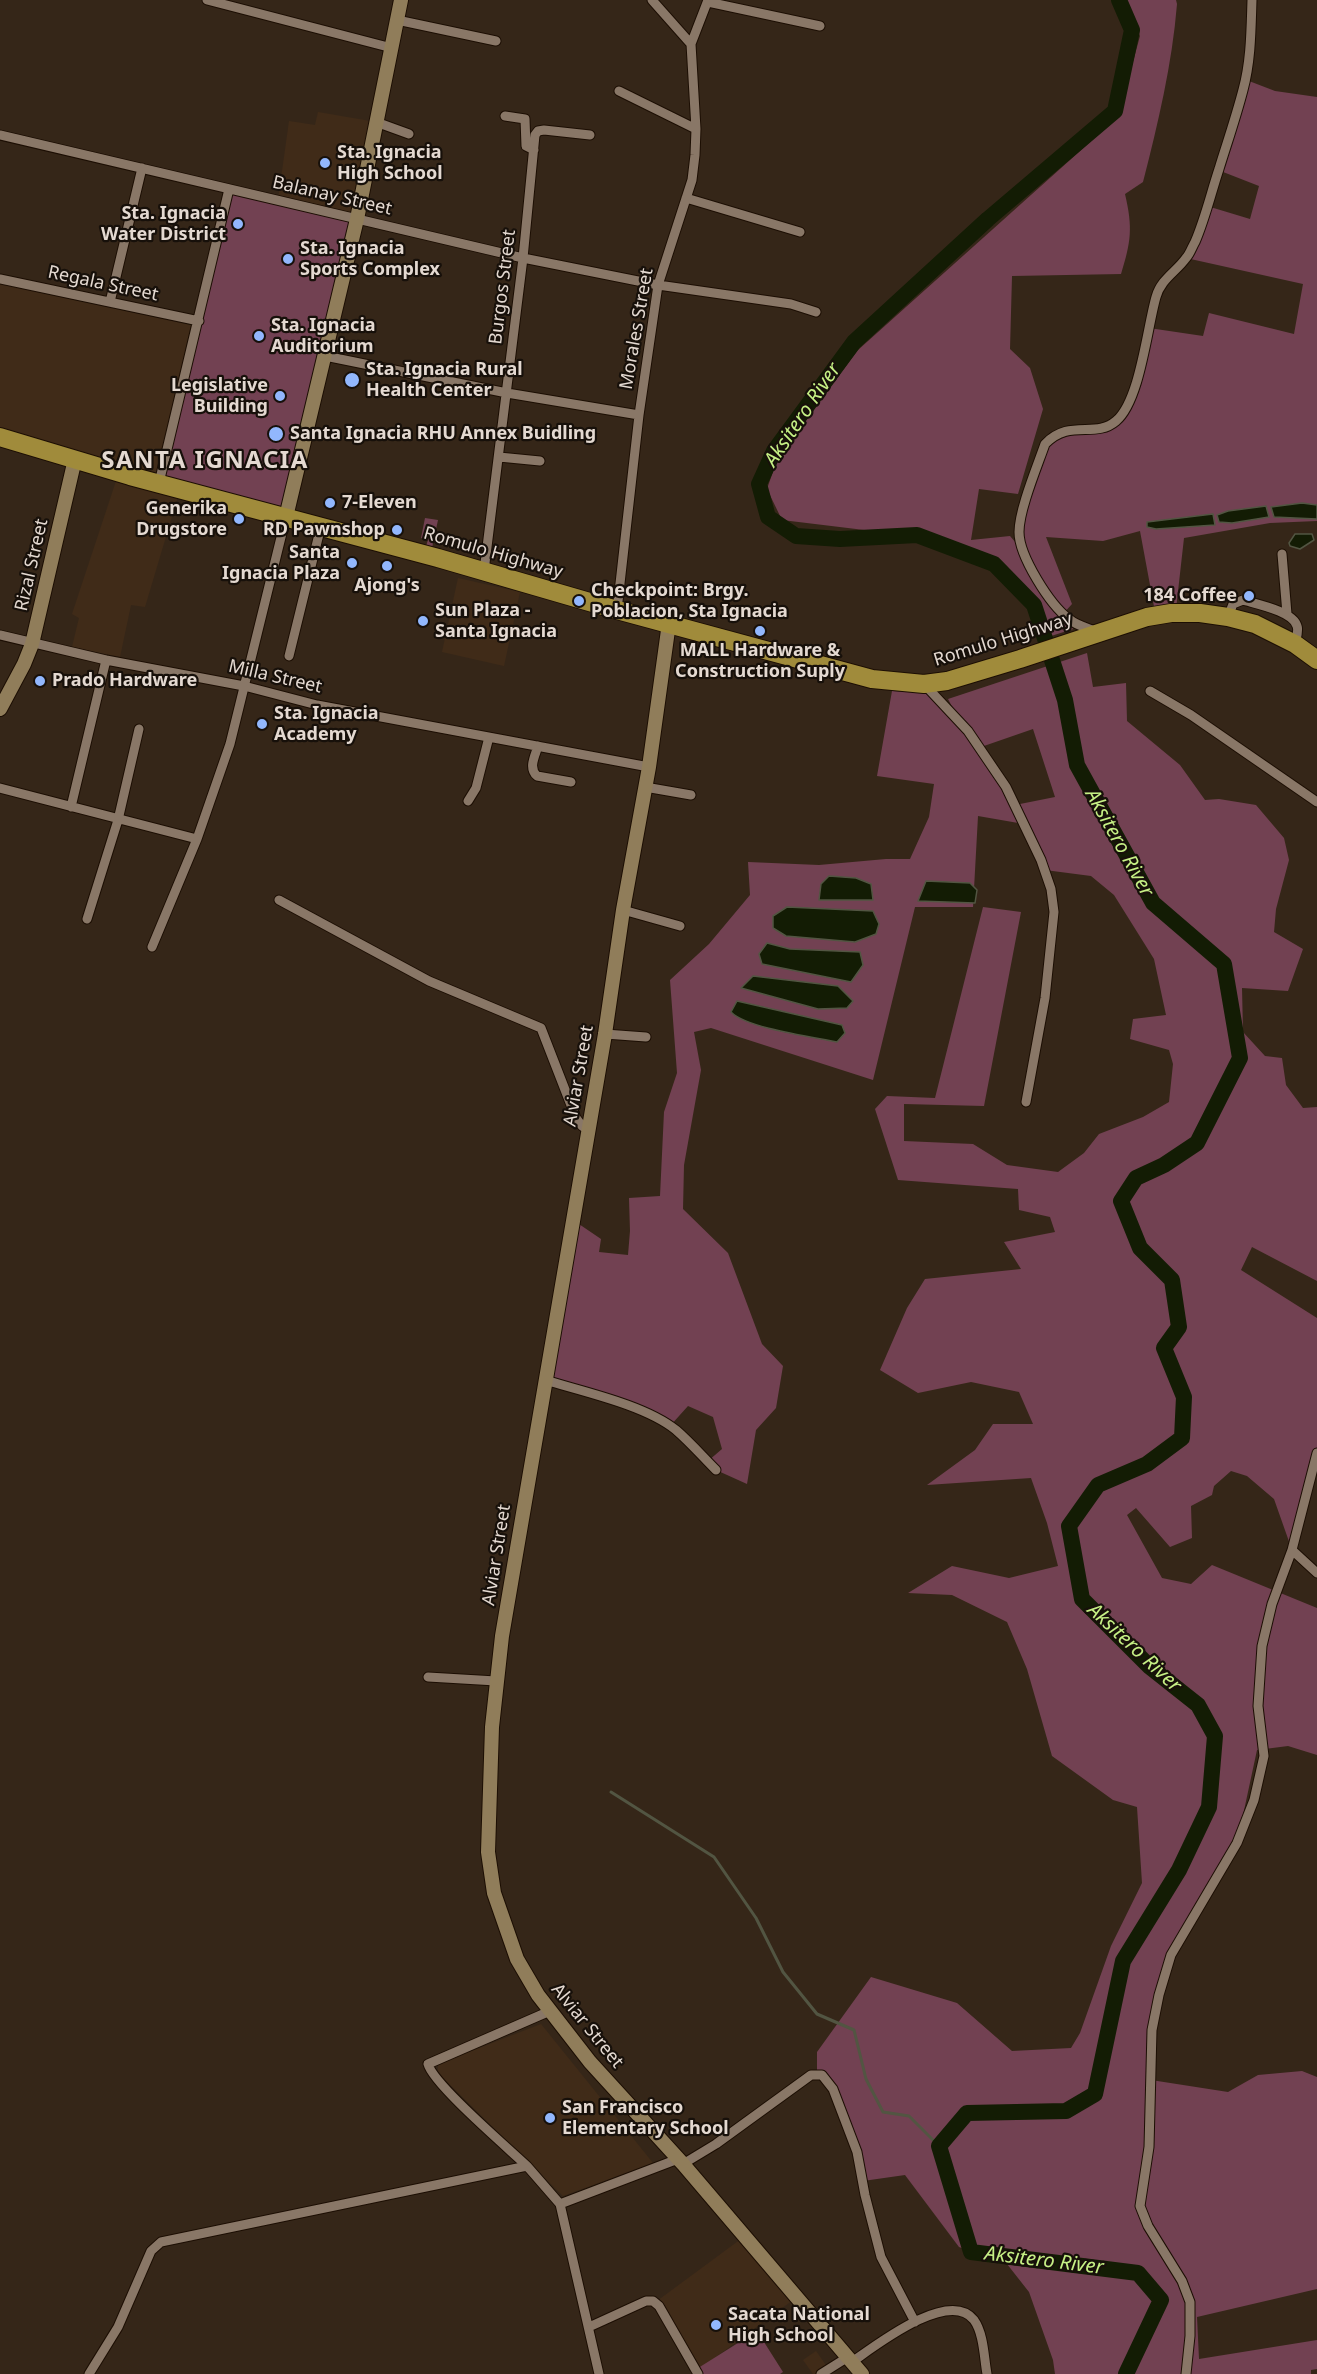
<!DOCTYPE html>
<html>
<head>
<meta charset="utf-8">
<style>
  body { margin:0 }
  canvas { display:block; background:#352618 }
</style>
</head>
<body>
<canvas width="1317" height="2374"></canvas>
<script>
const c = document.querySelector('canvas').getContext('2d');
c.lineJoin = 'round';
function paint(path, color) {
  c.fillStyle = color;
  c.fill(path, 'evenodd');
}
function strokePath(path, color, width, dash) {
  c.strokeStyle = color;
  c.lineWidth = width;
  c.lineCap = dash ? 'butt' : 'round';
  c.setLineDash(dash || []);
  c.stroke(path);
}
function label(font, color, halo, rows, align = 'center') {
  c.font = font + ' "Noto Sans",sans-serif';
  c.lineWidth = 4.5;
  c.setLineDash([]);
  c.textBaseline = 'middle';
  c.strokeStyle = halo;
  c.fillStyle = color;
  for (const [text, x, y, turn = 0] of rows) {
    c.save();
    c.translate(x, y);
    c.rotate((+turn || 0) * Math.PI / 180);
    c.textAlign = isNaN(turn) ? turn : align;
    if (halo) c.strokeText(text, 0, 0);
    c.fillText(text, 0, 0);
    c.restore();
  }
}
paint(new Path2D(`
  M318 112 376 122 357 219 278 200 289 121 315 125Z
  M0 284 191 325 157 473 0 431Z
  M118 475 179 493 145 607 131 605 120 657 72 647 79 618 72 614Z
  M458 578 520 592 504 666 442 652Z
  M541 2024 653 2163 563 2196 438 2073V2064Z
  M741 2239 793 2300 701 2368 657 2301Z
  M816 2351 828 2368 819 2374H813L803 2360Z`), '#402b18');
paint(new Path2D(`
  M1125 0H1176L1177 4C1172 65 1158 123 1143 182L1125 194C1133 228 1131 242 1121 274L1012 276 1010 349 1030 368 1043 409 1018 494 979 489 971 540 1010 536 1022 550V514L1053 437 1102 428 1124 412 1149 328 1203 336 1209 313 1294 334 1303 284 1186 258 1207 206 1250 219 1259 186 1218 170 1249 81 1275 91 1317 97V521L1270 523 1184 538 1176 609 1155 612 1140 531 1103 541 1046 537 1072 604 1063 614 1073 629 1048 637 1034 605 994 564 922 537 782 520 767 489 778 457 858 350 1118 117 1140 36Z
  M230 191 355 220 285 516 161 481Z
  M425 518 438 520 432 548 426 546 428 540 421 538Z
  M1087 653 1093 687 1126 683 1127 721 1180 765 1205 800 1219 799 1256 805 1284 838 1289 860 1276 909 1274 932 1303 949 1288 991 1242 988 1243 1032 1265 1056 1282 1058 1286 1085 1303 1108 1317 1107V1281L1252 1247 1241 1270 1317 1318V1452L1292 1550 1274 1499 1247 1476 1231 1471 1214 1486 1212 1495 1191 1506 1192 1538 1170 1547 1136 1508 1127 1515 1162 1578 1191 1584 1212 1565 1317 1608V1755L1288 1746 1257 1750 1237 1843 1171 1955 1152 2030 1151 2080 1228 2092 1258 2075 1302 2071 1317 2077V2289L1197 2317 1199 2359 1317 2340V2369L1311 2370V2374H1055L1053 2360 1029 2292 1007 2264 959 2247 905 2175 863 2181 833 2089 817 2074V2052L871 1977 957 2003 1012 2051 1071 2048 1080 2033 1111 1946 1142 1883 1137 1807 1113 1800 1052 1756 1027 1669 1007 1622 952 1595 908 1593 952 1566 1009 1578 1058 1566 1047 1523 1031 1478 927 1485 975 1450 993 1424H1033L1019 1392 971 1382 918 1393 880 1370 907 1308 925 1279 1021 1269 1004 1242 1055 1232 1050 1217 1019 1210 1018 1189 898 1180 875 1109 887 1096 935 1098 983 907 1021 912 984 1106 904 1104V1141L973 1144 1007 1165 1058 1172 1084 1153 1099 1134 1143 1117 1169 1102 1173 1064 1169 1050 1130 1039 1133 1019 1166 1015 1154 959 1114 895 1091 876 1045 870 1024 824 978 816 973 907H915L873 1080 711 1028 694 1032 701 1070 684 1165 683 1209 728 1253 762 1344 783 1366 776 1408 756 1430 747 1484 716 1470 708 1461 722 1449 713 1417 688 1406 670 1426 545 1380 573 1220 601 1239 599 1252 628 1255 630 1231 629 1198 660 1196 664 1112 677 1073 670 980 709 944 750 895 748 862 819 865 886 859H910L929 817 934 784 877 776 892 691 933 693 958 718 948 699ZM1033 729 1055 797 1015 805 981 747Z
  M757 2331 783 2372 780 2374H698L695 2370Z`), '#724152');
const water = new Path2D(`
  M1302 503 1317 505V519L1274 517 1271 507Z
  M1266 506 1269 517 1232 523 1219 522 1217 515 1228 511Z
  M1213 514 1215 525 1156 529 1147 527V522Z
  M1295 534H1312L1314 540 1300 549 1290 546 1289 543Z
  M829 876 856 878 871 884 873 900H819L821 884Z
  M926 881 970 883 977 890 975 903 918 901Z
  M787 907 873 911 879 924 876 934 855 942 786 936 773 928V916Z
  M767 943 790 949 860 952 863 965 851 982 762 964 759 954Z
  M753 976 838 986 853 1001 847 1008 818 1009 741 988Z
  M737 1001 842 1025 845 1033 837 1042C813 1037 746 1028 731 1012Z`);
paint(water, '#131c04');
strokePath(water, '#525542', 1.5);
strokePath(new Path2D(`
  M611 1792 714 1857 756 1918 783 1972 817 2014 854 2030 866 2079 883 2112 909 2116 939 2146`), '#525542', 3);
strokePath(new Path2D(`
  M1119 0 1132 30 1115 111 988 219 854 342 774 451 759 484 768 517 796 536 840 539 917 535 994 564 1034 605 1065 700 1077 765 1153 903 1224 964 1240 1058 1197 1143 1164 1165 1136 1178 1121 1201 1140 1248 1172 1280 1179 1327 1164 1348 1184 1397 1182 1438 1147 1464 1098 1485 1069 1526 1082 1599 1150 1667 1198 1705 1215 1736 1209 1807 1179 1870 1123 1961 1095 2094 1066 2111 967 2113 939 2146 971 2252 1138 2273 1161 2300 1126 2374`), '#131c04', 16);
const street = new Path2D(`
  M207 0 392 48
  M708 2 820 26
  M397 20 496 41
  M691 44 708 0
  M619 91 696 129
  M505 116 525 119 526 146 534 150
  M376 122 409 134
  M0 135 523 258 658 285 791 304 816 312
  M686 198 800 232
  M0 279 199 321
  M110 302 142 168
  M325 356 507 393 639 415
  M499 457 540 461
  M159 483 229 189
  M1282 554 1287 614
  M484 571 523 258 535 135 538 131 544 130 590 135
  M617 610 639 415 658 285 692 180 695 155 696 129 691 44 652 0
  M1228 617 1233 604 1243 600C1256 604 1293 611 1297 626 1299 631 1296 639 1295 644
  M1098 632C1088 628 1077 626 1069 619 1050 605 1019 556 1019 532 1019 510 1037 467 1045 444 1070 418 1095 439 1116 421 1140 401 1147 328 1156 297 1161 279 1176 272 1186 258 1190 254 1192 247 1195 242 1205 219 1211 193 1219 169 1227 143 1236 117 1243 90 1251 61 1251 30 1252 0
  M0 635 106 660 244 686 317 705 649 767
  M289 656 321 526
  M924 684 968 731 1006 787 1041 860 1051 889 1054 912 1045 998 1026 1102
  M1150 691 1191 715 1317 802
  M538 746C535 756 528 768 537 776L571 782
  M645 787 691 795
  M0 788 197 839 152 947
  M468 801 476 788 489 737
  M71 807 106 660
  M197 839 230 744 286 517
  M279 900 429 981 541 1028 576 1118 582 1126 588 1130
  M623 910 680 926
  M87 919 118 820 139 729
  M605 1034 646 1037
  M545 1380C584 1392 645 1405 676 1430 690 1442 703 1457 716 1470
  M1292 1550 1317 1573
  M428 1677 496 1681
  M683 2164 716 2144 811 2075H822L833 2089 857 2152 865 2195 881 2257 915 2322
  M527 2166C508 2148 433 2084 428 2064L550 2011
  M589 2327 646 2301H653L659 2306 698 2374
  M852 2362C875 2346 949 2288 974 2320 984 2334 984 2358 987 2374
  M89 2374 118 2327 151 2251 161 2242 527 2166 560 2204
  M599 2374 560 2204 678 2159
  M821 2374 848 2357
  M1186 2374 1190 2336V2302L1182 2281 1148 2226 1140 2206 1149 2147 1152 2030 1159 1995 1171 1955 1237 1843 1254 1800 1264 1756 1258 1706 1262 1646 1272 1604 1292 1550 1317 1453`);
const secondary = new Path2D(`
  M286 517 357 219 401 0
  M669 623 649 767 623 910 605 1034 502 1636 492 1727 488 1852 494 1893 517 1959 538 1995 590 2062 683 2164 862 2374
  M0 709 24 664 32 644 75 459`);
const highway = new Path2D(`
  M0 437 130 476 438 558 617 610 872 679 924 684 947 681 1020 659 1147 617 1171 613H1200L1228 617 1255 624 1295 644 1317 660`);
strokePath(street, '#1c0e03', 11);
strokePath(secondary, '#1c0e03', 16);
strokePath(highway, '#1c0e03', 20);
strokePath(street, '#897767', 9);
strokePath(secondary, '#907d5a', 14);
strokePath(highway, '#a08b3b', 18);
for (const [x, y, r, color] of [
  [325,163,6,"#92b7fd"],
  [238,224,6,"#92b7fd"],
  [288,259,6,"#92b7fd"],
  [259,336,6,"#92b7fd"],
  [352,380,8,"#92b7fd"],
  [280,396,6,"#92b7fd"],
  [276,434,8,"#92b7fd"],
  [330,503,6,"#92b7fd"],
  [239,519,6,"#92b7fd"],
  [397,530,6,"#92b7fd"],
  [352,563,6,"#92b7fd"],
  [387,566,6,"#92b7fd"],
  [1249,596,6,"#92b7fd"],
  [579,601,6,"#92b7fd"],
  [423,621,6,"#92b7fd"],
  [760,631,6,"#92b7fd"],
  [40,681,6,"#92b7fd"],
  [262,724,6,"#92b7fd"],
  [550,2118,6,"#92b7fd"],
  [716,2325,6,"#92b7fd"]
]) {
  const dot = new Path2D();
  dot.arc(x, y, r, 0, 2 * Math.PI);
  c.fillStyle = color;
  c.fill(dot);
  strokePath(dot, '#17100a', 2);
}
label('bold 18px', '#e4d9d1', '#17100a', [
  ["Sta. Ignacia",337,153],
  ["High School",337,174],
  ["Sta. Ignacia",226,214,"right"],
  ["Water District",226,235,"right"],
  ["Sta. Ignacia",300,249],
  ["Sports Complex",300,270],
  ["Sta. Ignacia",271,326],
  ["Auditorium",271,347],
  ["Sta. Ignacia Rural",366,370],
  ["Health Center",366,391],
  ["Legislative",268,386,"right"],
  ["Building",268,407,"right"],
  ["Santa Ignacia RHU Annex Buidling",290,434],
  ["7-Eleven",342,503],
  ["Generika",227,509,"right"],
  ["Drugstore",227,530,"right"],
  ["RD Pawnshop",385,530,"right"],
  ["Santa",340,553,"right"],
  ["Ignacia Plaza",340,574,"right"],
  ["Ajong's",387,586,"center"],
  ["Checkpoint: Brgy.",591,591],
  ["Poblacion, Sta Ignacia",591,612],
  ["184 Coffee",1237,596,"right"],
  ["Sun Plaza -",435,611],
  ["Santa Ignacia",435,632],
  ["MALL Hardware &",760,651,"center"],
  ["Construction Suply",760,672,"center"],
  ["Prado Hardware",52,681],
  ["Sta. Ignacia",274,714],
  ["Academy",274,735],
  ["San Francisco",562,2108],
  ["Elementary School",562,2129],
  ["Sacata National",728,2315],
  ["High School",728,2336]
], 'left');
label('18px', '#e4d9d1', '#17100a', [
  ["Balanay Street",332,196,13],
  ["Regala Street",103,284,12],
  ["Burgos Street",503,287,-83],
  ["Morales Street",637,329,-80],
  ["Romulo Highway",493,553,16],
  ["Rizal Street",32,565,-77],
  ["Romulo Highway",1003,640,-17],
  ["Milla Street",275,677,13],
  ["Alviar Street",579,1076,-80],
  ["Alviar Street",497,1555,-81],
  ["Alviar Street",587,2026,51]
]);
label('italic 20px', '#c6f085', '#17100a', [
  ["Aksitero River",803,415,-56],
  ["Aksitero River",1119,843,61],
  ["Aksitero River",1134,1648,43],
  ["Aksitero River",1044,2261,7]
]);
c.letterSpacing = '1.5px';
label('bold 24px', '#e4d9d1', '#17100a', [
  ["SANTA IGNACIA",205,461]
]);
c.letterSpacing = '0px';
</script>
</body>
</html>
